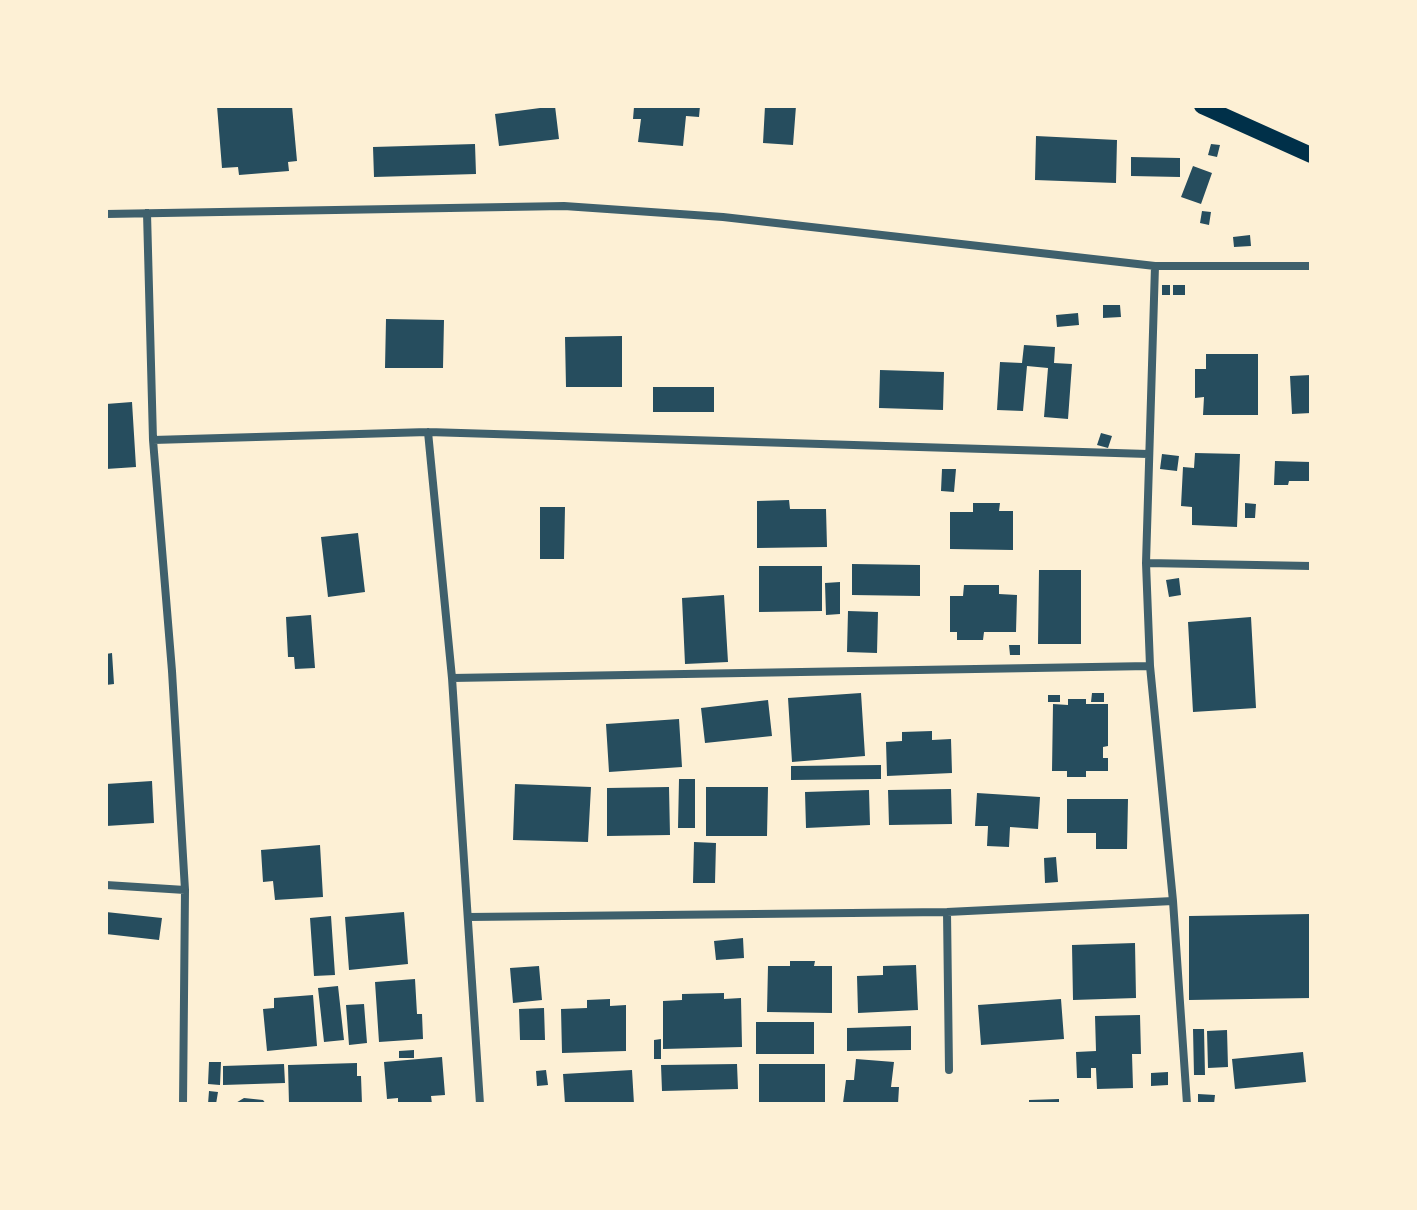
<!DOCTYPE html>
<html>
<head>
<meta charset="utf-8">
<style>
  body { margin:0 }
  #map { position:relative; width:1417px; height:1210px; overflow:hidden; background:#fdf0d5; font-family:Quicksand,sans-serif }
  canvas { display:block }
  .frame { position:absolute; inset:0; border:108px solid #fdf0d5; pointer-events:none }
</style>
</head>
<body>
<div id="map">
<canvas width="1417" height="1210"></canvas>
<div class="frame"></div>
</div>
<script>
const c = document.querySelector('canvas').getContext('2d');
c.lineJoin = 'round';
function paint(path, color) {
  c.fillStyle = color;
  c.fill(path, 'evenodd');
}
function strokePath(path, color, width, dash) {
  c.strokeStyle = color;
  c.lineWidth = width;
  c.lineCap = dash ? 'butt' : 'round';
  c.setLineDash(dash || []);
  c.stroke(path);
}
paint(new Path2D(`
  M217 106H292L297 161 288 162 289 171 239 175 238 167 222 168Z
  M555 106 559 139 499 146 495 114Z
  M639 106H700L699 117 686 116 683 146 638 142 641 119H633L634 107Z
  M765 106H796L793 145 763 143Z
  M1036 136 1117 140 1116 183 1035 180Z
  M475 144 476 174 374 177 373 147Z
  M1211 144 1220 145 1217 157 1208 155Z
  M1131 157 1180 158V177L1131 176Z
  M1193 166 1212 173 1201 204 1181 197Z
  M1202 211 1211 212 1209 225 1200 223Z
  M1250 235 1251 246 1234 247 1233 237Z
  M1162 285H1170V295H1162Z
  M1173 285H1185V295H1173Z
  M1103 305H1120L1121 317 1103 318Z
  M1078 313 1079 325 1057 327 1056 315Z
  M386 319 444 320 443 368H385Z
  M622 336V387H566L565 337Z
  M1024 345 1055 347 1054 363 1072 364 1068 419 1044 417 1048 368 1027 366 1023 411 997 410 1000 362 1022 363Z
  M1206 354H1258V415H1203L1204 397 1195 398V369H1206Z
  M880 370 944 372 943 410 879 408Z
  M1311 375V413L1292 414 1290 376Z
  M653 387H714V412H653Z
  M132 402 136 467 106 469V404Z
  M1101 433 1112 436 1108 448 1097 445Z
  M1195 453 1240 454 1237 527 1192 525V507L1181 506 1183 467 1194 468Z
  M1162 454 1179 456 1177 471 1160 469Z
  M1275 461 1311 462V481H1289L1288 485H1274Z
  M942 469H956L954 492 941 491Z
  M789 500 790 509H826L827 547 757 548V501Z
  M973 503H1000L999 511H1013V550L950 549V512H973Z
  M1245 503 1256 504 1255 518H1245Z
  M540 507H565L564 559H540Z
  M358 533 365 592 328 597 321 537Z
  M852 564 920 565V596L852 595Z
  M759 566H822V611L759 612Z
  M1039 570H1081V644H1038Z
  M1179 578 1181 595 1169 597 1166 580Z
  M840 582V614L826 615 825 583Z
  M964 585H999V594L1017 595 1016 632H984L983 640H957V632H950V596H963Z
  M724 595 728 662 685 664 682 598Z
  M848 611 878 612 877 653 847 652Z
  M311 615 315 668 295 669 294 657H288L286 617Z
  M1251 617 1256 708 1193 712 1188 622Z
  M1009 645H1020V655H1010Z
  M112 653 114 684 106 685V654Z
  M861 693 865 756 792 762 788 698Z
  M1092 693H1104V702H1091Z
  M1048 695H1060V702H1048Z
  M1068 699H1086V704H1108V746L1103 747V758H1108V771H1086V777H1067V771H1052L1053 704 1068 705Z
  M768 700 772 736 705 743 701 708Z
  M679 719 682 767 609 772 606 724Z
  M932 731V740L951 739 952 773 887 776 886 742 902 741V732Z
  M881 765V779L791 780V766Z
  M679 779H695V828H678Z
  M152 781 154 823 106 826V784Z
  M515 784 591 787 588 842 513 840Z
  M669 787 670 835 607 836V788Z
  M706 787H768L767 836H706Z
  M951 789 952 824 889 825 888 790Z
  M869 790 870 825 806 828 805 792Z
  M977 793 1040 797 1038 829 1010 827 1009 847 987 846 988 826H975Z
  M1067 799H1128L1127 849H1096V833H1067Z
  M694 842 716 843 715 883H693Z
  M320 845 323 897 275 900 273 881 263 882 261 850Z
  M1056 857 1058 882 1045 883 1044 858Z
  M106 912 162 918 159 940 106 934Z
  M404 912 408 964 349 970 345 917Z
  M1311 914V998L1189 1000V916Z
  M331 916 335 975 314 976 310 918Z
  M743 938 744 958 716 960 714 941Z
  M1135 943 1136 998 1073 1000 1072 945Z
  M790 961H815L814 966H832V1013L767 1012 768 966H790Z
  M916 965 918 1010 858 1013 857 976 883 975V966Z
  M539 966 542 1000 513 1003 510 968Z
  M415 979 417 1014H422L423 1039 379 1042 375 982Z
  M338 986 344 1040 324 1042 318 988Z
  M724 993V999L741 998 742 1047 663 1049V1001L682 1000V994Z
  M313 995 317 1046 267 1051 263 1009 274 1008V998Z
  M610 999V1006L626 1005V1051L562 1053 561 1009 587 1008V1000Z
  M1061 999 1064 1039 981 1045 978 1005Z
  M364 1004 367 1043 349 1045 346 1005Z
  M544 1008 545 1040H520L519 1009Z
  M1140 1015 1141 1054H1132L1133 1088 1097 1089 1096 1068H1091V1078H1077L1076 1052 1096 1051 1095 1016Z
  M756 1022H814V1054H756Z
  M911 1026V1050L847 1051V1028Z
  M1193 1029H1204L1205 1075H1194Z
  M1227 1030 1228 1067 1208 1068 1207 1031Z
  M661 1039V1059H654V1040Z
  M414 1050V1058H399V1051Z
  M1303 1052 1306 1082 1235 1089 1232 1059Z
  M442 1057 445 1095 431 1096 432 1104H398V1098L387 1099 384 1062Z
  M856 1059 894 1062 891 1087H899L898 1104 843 1103 846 1080H854Z
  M209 1062H221L220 1085 208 1084Z
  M357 1063V1076H361L362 1104H289L288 1065Z
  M284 1064 285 1083 223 1085V1066Z
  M737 1064 738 1089 662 1091 661 1065Z
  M759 1064H825V1104H759Z
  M546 1070 548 1085 537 1086 536 1071Z
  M632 1070 634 1104H565L563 1074Z
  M1168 1072V1085L1151 1086V1073Z
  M209 1091 218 1092 216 1104H208Z
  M1198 1094 1215 1095 1214 1104H1198Z
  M244 1098 263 1100 266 1104H234Z
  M1059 1099V1104H1029V1100Z`), '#264d5e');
strokePath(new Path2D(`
  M147 213 153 440 172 671 185 890 183 1104
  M106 214 564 206 723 217 1155 266H1311
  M1155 266 1146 563 1150 666 1173 901 1187 1104
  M428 432 452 678 480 1104
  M153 440 428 432 1148 454
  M1146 563 1311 566
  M452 678 1150 666
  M106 885 185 890
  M947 912 949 1070
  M468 917 947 912 1173 901`), '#3f606c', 8);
strokePath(new Path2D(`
  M1202 106 1311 155`), '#003049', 16);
</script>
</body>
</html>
